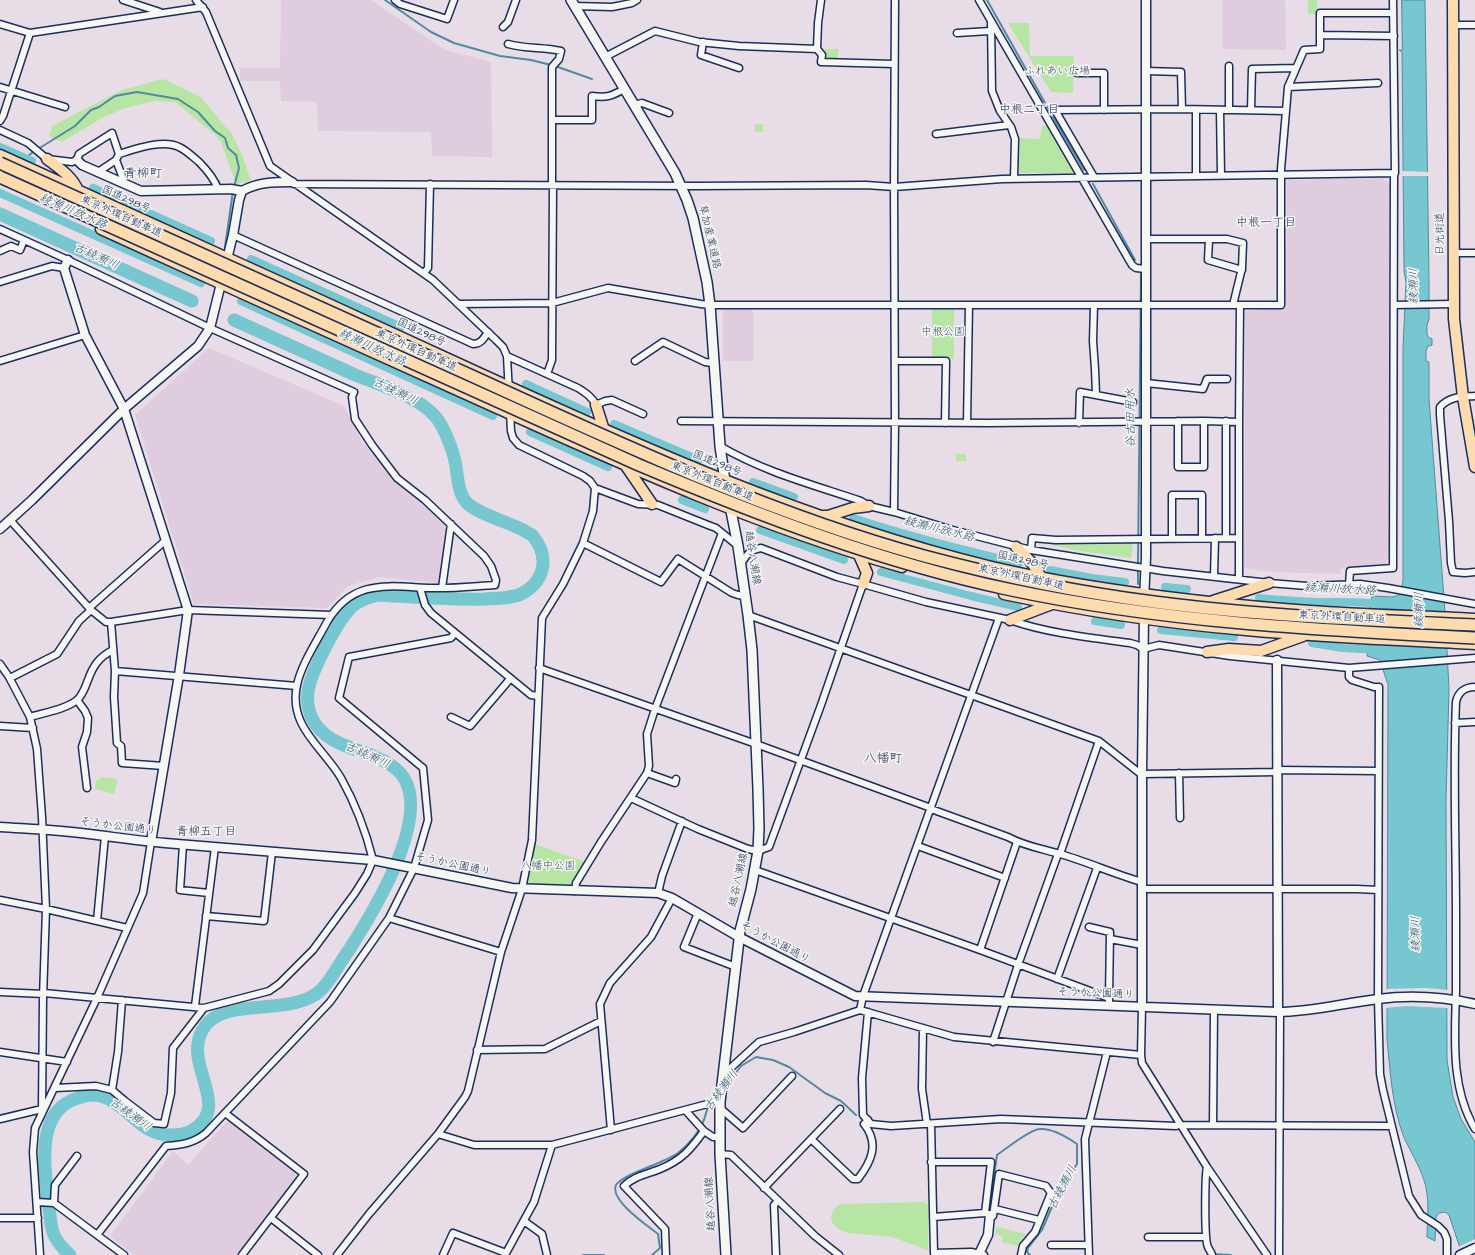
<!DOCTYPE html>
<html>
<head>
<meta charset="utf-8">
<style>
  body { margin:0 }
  canvas { display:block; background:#e8dde6 }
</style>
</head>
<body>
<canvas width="1475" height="1255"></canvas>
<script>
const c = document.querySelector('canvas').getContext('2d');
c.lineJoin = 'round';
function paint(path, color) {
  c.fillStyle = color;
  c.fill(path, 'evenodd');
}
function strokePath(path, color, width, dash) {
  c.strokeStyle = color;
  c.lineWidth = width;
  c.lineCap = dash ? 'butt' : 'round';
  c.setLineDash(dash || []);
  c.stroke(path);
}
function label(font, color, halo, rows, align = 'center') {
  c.font = font + ' "Architects Daughter","Klee One",sans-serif';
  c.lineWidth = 3;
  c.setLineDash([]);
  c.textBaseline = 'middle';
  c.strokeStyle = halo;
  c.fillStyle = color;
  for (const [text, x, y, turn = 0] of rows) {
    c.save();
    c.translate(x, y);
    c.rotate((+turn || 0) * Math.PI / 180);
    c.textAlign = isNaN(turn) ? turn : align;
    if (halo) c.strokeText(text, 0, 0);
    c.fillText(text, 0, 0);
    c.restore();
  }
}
paint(new Path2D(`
  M281 0H371L445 50 491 62 492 157 432 156 431 132 318 131 317 102 281 101 280 81H240V68H280Z
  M1223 0H1285L1286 50 1223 49Z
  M1383 178 1390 185 1389 555 1386 564 1356 566 1340 569 1341 574 1272 572 1244 568 1245 311 1286 308 1287 180Z
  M723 306H753V361H723Z
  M209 348 344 406 363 443 393 478 446 526 440 583 379 577 348 586 327 608 194 604 135 415Z
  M228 1120 295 1172 296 1178 237 1255H134L110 1236 173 1151 188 1165Z`), '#dfccde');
paint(new Path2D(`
  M1308 0H1317V14H1308Z
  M1008 23H1029L1030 56H1074L1073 93 1051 92Z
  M825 49H838V60L825 59Z
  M163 79 201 97 226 128 229 129 241 152 251 181 236 184 221 142 215 135 175 102 154 101 125 108 102 118 62 142 49 136 52 126 122 90Z
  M755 124H763V132H755Z
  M1047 125 1074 173H1019V138L1040 139 1042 126Z
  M932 307H954V359H932Z
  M956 454H966V461H956Z
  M1038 542 1133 543 1131 558 1080 551Z
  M100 777 118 779 114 794 95 789 96 780H99Z
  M534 844 586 862 571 886 532 885 528 881Z
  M925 1202 928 1205V1250H927L892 1237 849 1233C833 1229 823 1216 840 1204Z
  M996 1227 1026 1234 1017 1246 1002 1242 1003 1236 995 1234Z`), '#b6e5a4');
const water = new Path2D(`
  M1402 0H1425L1429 280V319L1427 325V334L1428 337 1432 339V345L1428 346 1426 351V361L1429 362V399L1445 612 1449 689 1446 800 1447 1060 1453 1097 1461 1119 1475 1142V1255L1460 1248 1449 1215 1445 1212 1439 1213 1436 1217 1435 1241 1427 1237C1427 1223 1429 1208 1427 1194 1425 1173 1411 1154 1403 1135 1392 1105 1390 1070 1387 1039L1388 682H1387L1380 660 1367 656 1368 643 1380 641 1381 612 1370 608 1372 596 1393 597 1399 595 1403 582V348L1406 282 1404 271 1402 52 1399 50H1402Z`);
paint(water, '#76c7d0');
strokePath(water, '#528aa2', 1);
paint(new Path2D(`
  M1402 171 1430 172V176H1402Z
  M1427 988 1448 990V1008L1407 1006 1385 1008V989Z
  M1475 1239V1255H1459L1458 1247Z`), '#e8dde6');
strokePath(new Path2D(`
  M385 0 431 32 454 43 500 56 531 60 551 65
  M987 0 1049 110
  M555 66 592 79
  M1053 117 1084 170
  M38 149 75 126 91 110 99 107 115 96 137 92 178 99 198 112 215 131 225 138 228 148 236 155 239 168 234 187
  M26 158 34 151
  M1093 184 1135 260
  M225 247 233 191
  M1138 563 1141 274
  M1138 584V571
  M726 1086 741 1066 756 1057 773 1060 789 1067 825 1093 841 1101 856 1115
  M989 1212 997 1155C1006 1149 1030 1129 1040 1129 1052 1128 1067 1137 1077 1144V1164L1057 1195 1042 1230 1028 1248 1027 1252 1030 1255
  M1212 1254 1231 1255
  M583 1255H604
  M652 1255 660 1248 658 1234C648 1226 609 1200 616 1185 621 1177 642 1170 651 1166 660 1162 671 1158 678 1153 688 1145 698 1134 703 1122 706 1116 706 1110 709 1105`), '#528aa2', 2);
strokePath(new Path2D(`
  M0 147 32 161
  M93 188 211 241
  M0 193 201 283
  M251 259 401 327
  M241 301 493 416
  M526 384 587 412
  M614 424 699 460
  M530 432 608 467
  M753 482 794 497
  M682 500 705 509
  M853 518C908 536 963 550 1019 563
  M760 530 844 560
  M1050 570 1092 578 1125 582
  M881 572 971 596 1018 607
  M1165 587 1187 589
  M1259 598C1278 600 1296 601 1315 602 1337 602 1358 601 1380 604
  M1095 621 1121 625
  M1161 630 1234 637
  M1312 643 1342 648 1378 650`), '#76c7d0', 8);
strokePath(new Path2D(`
  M0 214 192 301
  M70 1255C48 1235 52 1227 48 1199 44 1165 36 1110 78 1098 86 1095 96 1094 104 1097 130 1107 140 1135 171 1135 178 1135 185 1134 191 1131 236 1106 178 1063 205 1026 227 996 294 1018 322 989 333 977 340 962 349 950 372 914 441 805 395 768 370 748 327 750 312 718 308 710 307 701 308 692 310 673 339 617 354 605 362 599 369 597 378 595 414 597 449 600 485 599 496 598 510 599 521 594 531 589 539 581 542 570 545 558 541 546 533 536 531 534 526 532 523 530 508 522 477 514 466 502 457 491 458 474 455 461 452 448 443 424 434 415 415 395 377 384 353 374 313 356 273 338 234 320`), '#76c7d0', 13);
const minor = new Path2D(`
  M123 0 160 12
  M196 0 206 12 270 166 433 280 496 340 503 347 507 356 511 431 513 438 519 445 583 476 590 481 595 488 593 511 583 543 563 584 542 618 532 840 522 889 501 952 468 1091 465 1097 438 1134 369 1214 337 1255
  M395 0 400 4 447 19 454 0
  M979 0 1132 265 1136 268 1146 269
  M574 6 612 7 632 3 637 0
  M991 22 992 91 1000 111 1011 127 1015 139 1014 179
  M0 24 30 33 203 7
  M1453 25H1475
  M503 27 508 22 516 0
  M957 33 990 31
  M1321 35 1394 36
  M703 42 701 55 739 68
  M508 44C526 49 543 47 561 51L559 59 552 67V185
  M817 49 822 55 821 62 894 64
  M605 57 655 31 699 42 739 46 817 49 818 23 821 0
  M1229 66V110
  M1146 71 1181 72 1182 109
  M1077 73H1104V110
  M0 87 65 107
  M1288 87 1378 83
  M634 105 642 103 669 113
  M1055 110 1182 109 1286 111
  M1055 110 1094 177
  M1196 110V175
  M1220 110 1221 175
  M1251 110 1252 69 1295 68
  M553 120H592V96C607 98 612 96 624 89
  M0 121 3 116 30 33
  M0 130 28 143 47 159 72 162 77 160 79 154 112 133 119 154 116 160 125 184
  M936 134 1009 125
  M119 154C135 149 163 139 179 147 186 150 193 157 199 162 207 170 214 178 218 189
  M98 172 116 160
  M294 184 695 186 866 185 894 187 1002 179 1395 173 1393 0
  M0 229 68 260 210 328 354 392 352 397 355 419 372 445 397 478 425 500 484 556 491 566 496 580 495 585C477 586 458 588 439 588 393 588 355 575 327 622 317 641 301 665 297 685 288 727 323 747 341 778 355 803 366 832 373 860L367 874 355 893 313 950 279 984 269 991 204 1008 44 993
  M233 235 473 344C481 344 484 338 488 332
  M1146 239H1227L1243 243 1242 268 1233 305
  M1209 240 1208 260 1242 270
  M0 251 11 246 20 250 24 240
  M1453 253H1475
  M424 273 428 268 430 184
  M0 282 52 266 64 268
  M458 304 552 303 608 288 701 304 710 305H1281V169L1286 111 1288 87 1304 50 1320 49V13H1393
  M1094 305 1093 341 1095 369 1096 394
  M1394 305 1453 304
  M507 356 578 388C586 393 592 397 596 405L605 401 612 400 643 414
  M0 361 85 335
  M635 361 663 342 705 362 713 363
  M895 361H946L945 423
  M547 374 552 360 553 185
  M1146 383 1203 389 1207 379H1227
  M1475 396C1461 397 1450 396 1440 407V415L1449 521 1451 563 1453 572 1465 573 1475 572
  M681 421 989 423 1204 421 1239 422 1240 305
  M1178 421V467H1204V421
  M1226 421V538
  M967 423 969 305
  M1079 423 1080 392 1133 402
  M720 446C764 472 814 485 861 501L869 506 894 512 953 530 1031 550 1163 571 1269 583 1307 586 1360 584 1388 588 1475 604
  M595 488 638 504 658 505 708 525 716 528 738 546
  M894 512 895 423 894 187 895 0
  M10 520 91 610 106 622H111L115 671 114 697 117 743 121 746 122 763 164 766
  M1172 538V495H1202V538
  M583 543 661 582 678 559 732 593 738 595 746 596
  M1031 550 1032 538 1056 540 1239 538
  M741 564C747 554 750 550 761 548L837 577 863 584 926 602 1010 620C1046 633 1092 638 1130 643L1137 645 1143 649 1159 645 1230 656 1349 668 1475 658
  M1214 576 1215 538
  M1239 579V422
  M1349 585 1350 571 1393 568 1394 173
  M420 588 425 605 431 613 531 695 538 696
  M442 588 451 524
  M89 608 166 540
  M748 615 1099 741 1142 775
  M111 622 188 610 331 615
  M0 664 9 677 30 717 37 749 42 817 46 909 43 998 42 1109 41 1115
  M539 668 756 744 931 808
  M1349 668V677L1352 680 1374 687H1379L1378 999 1380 1074 1383 1090 1409 1196 1421 1215 1438 1226 1444 1232 1447 1239V1255
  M115 671 297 686
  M10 678 57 654 79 621 91 610
  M1475 687C1465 687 1458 692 1456 702 1453 773 1456 845 1456 917 1456 941 1456 965 1456 990 1455 1036 1450 1087 1475 1129
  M77 700 85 711 88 718 87 732 82 747 87 788
  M30 717C43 713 67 709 77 700 83 695 85 687 88 680 93 666 99 657 113 650
  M451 717 470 726 510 679
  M1455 723 1475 722
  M0 726 33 728
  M1277 770 1378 771
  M647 773 675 783 676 779
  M1179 773 1180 818
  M1142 774 1277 772
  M631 798 698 829 748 849 758 851 769 847 821 705 863 584
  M931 809 1008 837C1024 846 1043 849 1060 854 1088 862 1114 874 1142 882
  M183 845 180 890 209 893
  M918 846 1005 878
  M1060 854 1099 741
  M755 870 980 950 1109 998V1005
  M1142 889H1357L1378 890
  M575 891 576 883 601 842 647 773 649 766 647 734 655 709 722 533
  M658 893 662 876 682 821
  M0 900 46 909 127 928
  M698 913 684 947 736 967
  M206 916 264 921 272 852
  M389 918 501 952
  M97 921 105 836
  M1089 927 1110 932 1109 998
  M1110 939 1142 945
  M980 950 1017 842
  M1057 979 1097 868
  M0 992 44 994
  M195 1006 215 847
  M1142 1007 1141 1055 1142 1063 1207 1167 1267 1255
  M860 1010 863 996 999 618
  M868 1012 862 1078 863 1115 871 1124 891 1126 1001 1119 1176 1126 1180 1124
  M923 1028 922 1089 927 1124
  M993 1042 1018 965 1058 854
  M477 1050 545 1049 601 1021
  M0 1052 67 1062
  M723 1075 759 1042 794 1032 860 1010 954 1037 1141 1055
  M55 1088 96 1086 112 1090 125 1101 154 1123 164 1124 171 1093 173 1048 204 1008
  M112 1090 118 1052 122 1000
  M720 1108 743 1128 792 1076
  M686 1111 704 1131
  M225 1113 304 1174 242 1255
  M0 1119 42 1109
  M931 1124 934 1253 971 1252 984 1255
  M1181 1125 1391 1126
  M1213 1125 1214 1010
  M611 1130 600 1004 610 983 651 937 672 898
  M438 1134 474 1145H552L715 1102H720
  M811 1139 853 1179H858C871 1162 880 1144 864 1124L868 1120
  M720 1154 731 1155 815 1236 839 1255
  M931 1162H991L985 1213 993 1216 999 1174 1046 1186 1051 1193 1035 1232 1023 1246 1021 1255
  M1207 1167C1205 1176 1204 1239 1208 1247 1209 1250 1211 1251 1212 1255
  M764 1188 840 1109
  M37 1202 54 1203 124 1255
  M54 1203 55 1185 77 1156
  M995 1209 1039 1220
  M933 1217 985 1213
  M0 1218H38
  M271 1218 318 1255
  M524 1221 542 1234 547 1255
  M97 1235 166 1146C182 1145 194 1143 206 1133L330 1002 389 918 414 868 428 820 423 768 339 698 349 657 451 638 455 633
  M1148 1237H1206
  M1051 1245H1088
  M40 1255 33 1152 35 1128 97 998 143 893 151 842
  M443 1255 453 1233 506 1253
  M505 1255 534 1202 552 1145
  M666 1255 665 1229 624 1186C634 1176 648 1174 660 1169 682 1160 691 1149 704 1131L713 1137H720
  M776 1255 774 1205 778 1201
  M1089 1255 1085 1139 1107 1052
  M1279 1255 1280 1012`);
const tertiary = new Path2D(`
  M77 160 82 165 141 191 231 189 242 191
  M68 260 64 268 85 335 124 409 188 610 179 675 151 842
  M0 529 32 500 124 409 198 346 210 328 233 235 239 200 242 191C258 182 274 182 292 182
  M1144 600 1146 557V0
  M1277 660 1278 1012
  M0 827C30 829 59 830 89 834 114 837 139 841 165 843L373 860 512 888 658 893 672 898 739 937 855 996 1278 1012C1312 1012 1344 1003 1378 999 1409 995 1444 997 1475 1004
  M1142 1007V774L1144 614
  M979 1254 988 1235 990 1215
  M1460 1255 1475 1248`);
const secondary = new Path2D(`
  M571 0 675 173 687 200 693 218 707 282 710 305 720 446 725 481 738 546 748 615 752 650 758 789 759 828 758 851 751 889 740 931 720 1102V1154L726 1255`);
const primary = new Path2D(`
  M1453 0 1454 319 1463 397 1475 467`);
const trunk = new Path2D(`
  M0 155C153 224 305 293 457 363 631 443 805 522 992 567 1096 591 1204 603 1310 611 1365 615 1420 616 1475 619
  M47 159C59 168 73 177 78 191
  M101 229C232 289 364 348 495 407 628 467 761 527 902 567
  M596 405 604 430
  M626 466 652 504
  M820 516H828L853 508 869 506
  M1016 547C1027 556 1034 564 1041 577
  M859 555 867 573 863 584
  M1004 594C1084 611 1165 623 1246 630 1322 637 1399 640 1475 644
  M1213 601 1269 583
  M1010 620 1052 604
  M1207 652 1229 649 1261 651 1303 636`);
strokePath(minor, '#1b2f5e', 9);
strokePath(tertiary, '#1b2f5e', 11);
strokePath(secondary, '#1b2f5e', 12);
strokePath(primary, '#1b2f5e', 13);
strokePath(trunk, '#1b2f5e', 13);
strokePath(minor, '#f6f6f2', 6);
strokePath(tertiary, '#f6f6f2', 8);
strokePath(secondary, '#f6f6f2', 9);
strokePath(primary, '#fddbac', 10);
strokePath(trunk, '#fddbac', 10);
const motorwayBridge = new Path2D(`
  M0 163C157 234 315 305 472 376 619 443 767 513 924 556 999 576 1076 592 1154 602 1261 616 1368 620 1475 625
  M0 177 639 465C758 515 880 562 1007 589 1161 622 1318 630 1475 638`);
strokePath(motorwayBridge, '#1b2f5e', 14, []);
strokePath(motorwayBridge, '#fddbac', 11);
label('11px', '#3a536c', '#f6f6f2', [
  ["ふれあい広場",1057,72],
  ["中根公園",943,333],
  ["八幡中公園",548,867]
]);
label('11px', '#1b2f5e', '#f6f6f2', [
  ["国道298号",126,200,24],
  ["東京外環自動車道",121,217,24],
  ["日光街道",1441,234,-90],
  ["草加産業道路",709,237,77],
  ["国道298号",421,333,25],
  ["東京外環自動車道",416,351,24],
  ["国道298号",717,464,22],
  ["東京外環自動車道",712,482,22],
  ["越谷八潮線",752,558,81],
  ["国道298号",1023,561,12],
  ["東京外環自動車道",1021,578,12],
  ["東京外環自動車道",1342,618,3],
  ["そうか公園通り",118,827,7],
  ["そうか公園通り",453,865,12],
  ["越谷八潮線",739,880,-78],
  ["そうか公園通り",775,943,28],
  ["そうか公園通り",1096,994,2],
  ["越谷八潮線",711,1204,-93]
]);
label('12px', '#1b2f5e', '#f6f6f2', [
  ["中根二丁目",1029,110],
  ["中根一丁目",1266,223],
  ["青柳五丁目",206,832]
]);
label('italic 12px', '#32557a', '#f6f6f2', [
  ["綾瀬川放水路",73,212,24],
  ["古綾瀬川",96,257,24],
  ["綾瀬川",1414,286,-90],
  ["綾瀬川放水路",372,348,25],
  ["古綾瀬川",395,392,26],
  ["谷古田用水",1131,418,-90],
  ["綾瀬川放水路",939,530,14],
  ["綾瀬川放水路",1340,590,3],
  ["綾瀬川",1420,610,-89],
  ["古綾瀬川",367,756,24],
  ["綾瀬川",1416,934,-90],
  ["古綾瀬川",722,1091,-53],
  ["古綾瀬川",130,1115,36],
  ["古綾瀬川",1063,1188,-62]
]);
label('13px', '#1b2f5e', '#f6f6f2', [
  ["青柳町",143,174],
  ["八幡町",883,759]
]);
</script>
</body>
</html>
